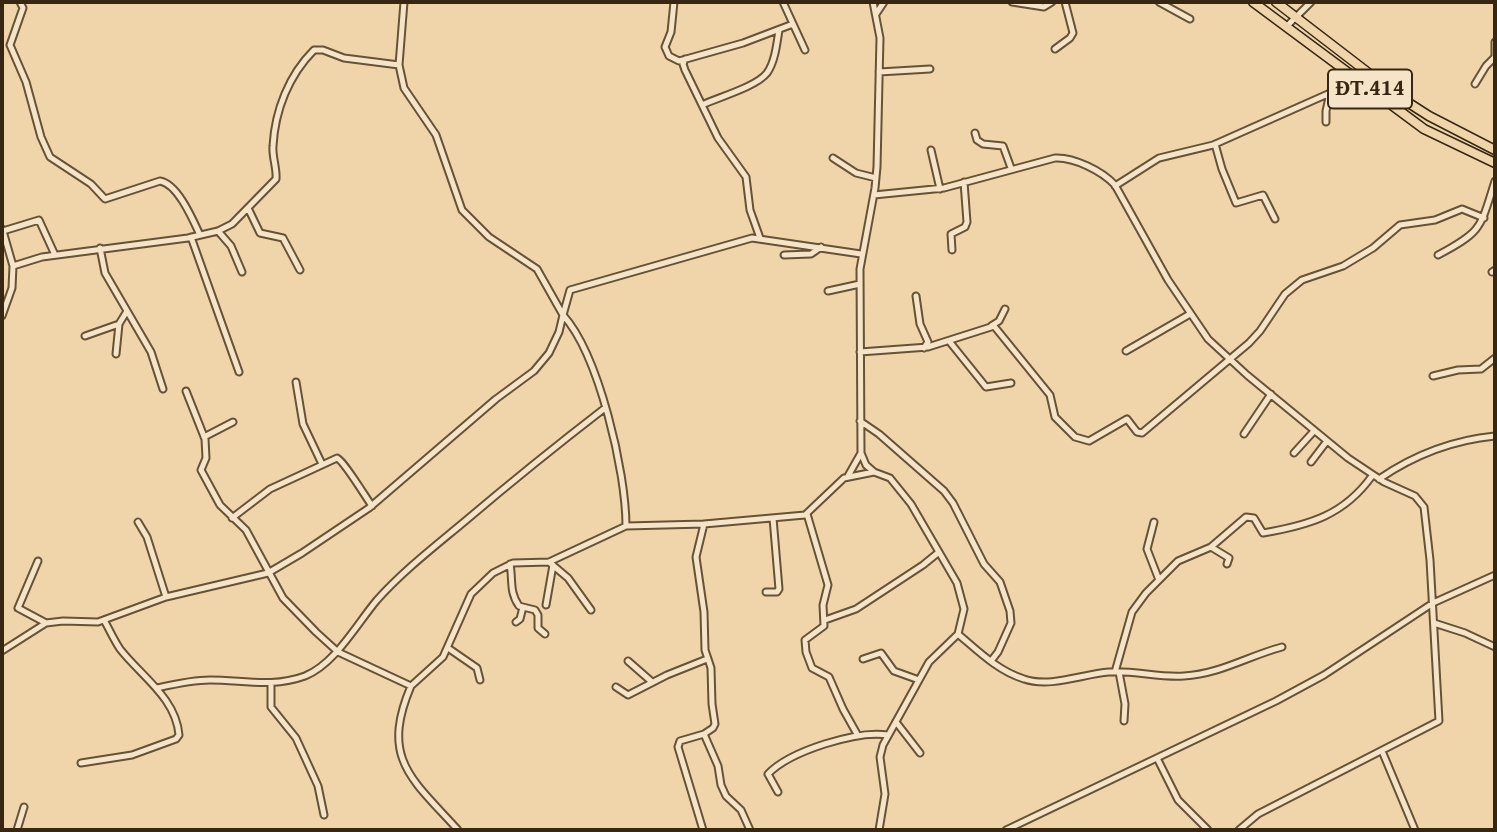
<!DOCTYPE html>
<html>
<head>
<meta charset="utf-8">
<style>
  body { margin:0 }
  #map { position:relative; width:1497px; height:832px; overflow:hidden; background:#efd5a9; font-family:"Gentium Book Plus",serif }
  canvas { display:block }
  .frame { position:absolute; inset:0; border:4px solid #372611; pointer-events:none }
</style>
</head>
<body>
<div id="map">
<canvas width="1497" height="832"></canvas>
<div class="frame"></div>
</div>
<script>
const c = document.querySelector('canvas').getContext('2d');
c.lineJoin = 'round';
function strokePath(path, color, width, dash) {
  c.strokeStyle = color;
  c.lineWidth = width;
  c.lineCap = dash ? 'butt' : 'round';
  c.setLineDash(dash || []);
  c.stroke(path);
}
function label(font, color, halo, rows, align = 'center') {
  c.font = font + ' "Gentium Book Plus",serif';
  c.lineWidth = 6;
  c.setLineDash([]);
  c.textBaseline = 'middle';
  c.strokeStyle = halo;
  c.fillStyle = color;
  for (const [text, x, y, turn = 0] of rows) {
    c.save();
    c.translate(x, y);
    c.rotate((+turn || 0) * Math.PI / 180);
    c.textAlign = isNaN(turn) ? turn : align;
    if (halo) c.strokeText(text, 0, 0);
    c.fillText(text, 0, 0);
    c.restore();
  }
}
const street = new Path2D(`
  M20 2 23 8 10 45 26 82 41 137 50 157 91 184 105 199 160 181C178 184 193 220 200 235
  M674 2 671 32 665 47 669 56 679 61 743 43 793 24
  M783 2 805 50
  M873 2 880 38 877 167 875 188 860 269 861 453 866 465 874 472 890 478 911 504 957 583 964 609 958 634 929 662 883 745 880 757 885 794 879 830
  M1012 2 1044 7 1052 2
  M1159 2 1190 19
  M876 14 884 2
  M1286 27 1311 2
  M1495 42V56
  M1055 49 1070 38 1073 33 1065 2
  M685 59 683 64 685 70 718 138 746 177 750 210 760 238
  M879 72 930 69
  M1475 84 1486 66 1495 57
  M702 105C719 97 756 87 767 73 775 62 777 43 779 30
  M1326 122V111L1330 93
  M975 133 977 140 983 144 1003 146 1011 168
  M1215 144 1222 169 1236 203 1263 195 1275 219
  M931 150 940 189
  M833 158 856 173 876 178
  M1115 186 1159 158 1213 145 1330 93 1342 69
  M874 195 944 188 1055 158C1074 157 1102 171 1115 185L1168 280 1208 339 1247 375 1348 458 1384 482 1415 496 1424 507 1430 560 1439 721 1258 814 1239 830
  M248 208 260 233 283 238 300 270
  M2 229 3 231 39 220 55 255
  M3 231 13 266
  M218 231 231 246 242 272
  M191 237 239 372
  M100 248 105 273 151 352 163 389
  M952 250 951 234 965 227 967 222 964 182
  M784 255 811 254 821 247
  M1438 255C1483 231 1480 228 1495 181
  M1492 272 1495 270
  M828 291 860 284
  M916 296 920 324 928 342 924 348
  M2 316 12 288 13 266 42 257 188 238 218 231 232 224 276 179C277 168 272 157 273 146 275 110 289 75 314 50H323L344 58 399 65
  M991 326 999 321 1005 309
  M85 336 119 324
  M949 341 986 387 1011 383
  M1126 351 1190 314
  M860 352 928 347 994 326 1050 395 1055 417 1075 437 1089 441 1127 419 1137 432 1142 433 1249 343 1260 331 1285 294 1302 280 1343 266 1373 248 1400 225 1435 220 1462 209 1484 218
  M116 354 119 324 127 311
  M1433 376 1458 370 1481 369 1495 358
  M296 382 303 424 322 464
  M186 391 205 439 206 458 201 470 220 505 246 530 283 598 316 632 338 652 411 686 443 657 471 594 493 573 513 563 549 562 626 526
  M860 421 879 434 944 491 953 503 984 564 1000 582 1010 611 1011 623 998 652 991 661
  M1244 434 1271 394
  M204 437 233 422
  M1294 453 1314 431
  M1311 462 1327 441
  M848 476 861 453
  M1379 479C1414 455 1453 440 1495 436
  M807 514 828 585 823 605 824 626 805 640 806 652 812 668 829 677 843 709 857 734
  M232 518 270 489 337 458C344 461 365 496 372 506
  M138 522 147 537 166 597
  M1154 522 1147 549 1159 580
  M704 524 626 526C626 472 599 355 563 315L570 290 752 238 861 254
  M1211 547 1229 558 1227 564
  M38 561 18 608 46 623
  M549 562 568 578 591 610
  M510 564C513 580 509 592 519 606L535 610 538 615V628L545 634
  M766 592H777L779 589 773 518
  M546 605 553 565
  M825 620 856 609 923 565 939 552
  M516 622 520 619 523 607
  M1434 623 1465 633 1495 647
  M958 634C978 651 998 671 1024 679 1051 688 1082 674 1109 672 1134 670 1159 678 1184 676 1220 674 1248 656 1282 647
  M448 648 477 668 480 680
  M2 651 46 623 63 621 98 622 166 597 268 573 302 553 369 508 496 399 534 371 549 353 559 332 563 315 537 269 489 237 462 210 436 135 404 88 399 65 404 2
  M863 659 881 653 894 671 919 680
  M628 661 652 682
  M1115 672 1132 612 1146 593 1178 561 1211 547 1246 517 1254 518 1263 533C1310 525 1344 515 1372 476
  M1119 672 1125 704 1124 721
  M271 683V707L296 738 318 786 324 815
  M411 686C380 759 412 779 458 830
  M616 687 628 695 667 675 707 659
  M157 688C175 684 192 680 210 680 243 680 272 688 305 676 335 664 356 625 377 600 403 571 434 547 464 522 510 483 557 445 605 408
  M896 722 920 753
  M704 734 718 766 721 785 726 796 741 810 750 830
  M1382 751 1415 830
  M1157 758 1178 800 1208 830
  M81 763 132 755 176 739 179 735C176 698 141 676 120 649 114 640 109 629 104 620
  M778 792 768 774C790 751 857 730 888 735
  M17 830 24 807
  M703 830 678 747 680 741 704 734 713 728 715 724 712 704 711 668 705 650 704 612 696 557 704 524 805 515 844 478 874 472
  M1006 830 1276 701 1324 675 1433 603 1495 575`);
const primary = new Path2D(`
  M1253 2 1424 129 1495 163
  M1276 2 1401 98 1429 116 1495 150`);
strokePath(street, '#655237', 9);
strokePath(primary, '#372611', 11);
strokePath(street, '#f5e4c7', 5);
strokePath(primary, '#efd5a9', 8);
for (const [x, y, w] of [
  [1370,89,84]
]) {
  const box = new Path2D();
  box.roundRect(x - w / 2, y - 19.5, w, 39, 5);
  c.fillStyle = '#f5e4c7';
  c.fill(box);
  strokePath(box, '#372611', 2);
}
label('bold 23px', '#372611', null, [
  ["ĐT.414",1370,89]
]);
</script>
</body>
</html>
